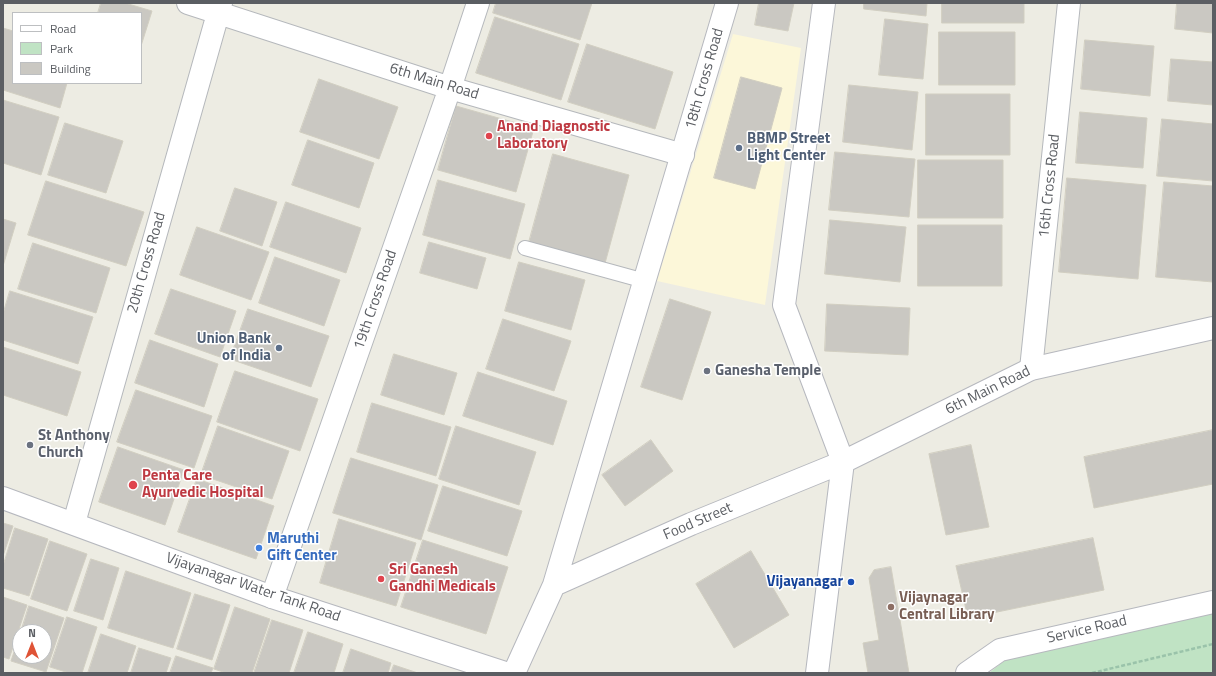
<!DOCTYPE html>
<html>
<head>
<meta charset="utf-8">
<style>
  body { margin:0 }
  #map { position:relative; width:1216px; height:676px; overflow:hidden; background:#edece3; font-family:"Titillium Web",sans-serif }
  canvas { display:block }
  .frame { position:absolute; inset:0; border:4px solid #5b5e63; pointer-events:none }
  .legend { position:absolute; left:12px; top:12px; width:130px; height:72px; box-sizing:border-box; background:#fff; border:1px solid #bdbfc1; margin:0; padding:5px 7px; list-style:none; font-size:12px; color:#5b5e63 }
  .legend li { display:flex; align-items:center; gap:8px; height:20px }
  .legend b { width:20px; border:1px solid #bdbfc1 }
  .north { position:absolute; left:12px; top:624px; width:40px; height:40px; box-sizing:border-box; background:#fff; border:1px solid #bdbfc1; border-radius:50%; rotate:0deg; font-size:11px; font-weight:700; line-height:16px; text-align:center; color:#5b5e63 }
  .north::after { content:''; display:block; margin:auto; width:14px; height:18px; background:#df5336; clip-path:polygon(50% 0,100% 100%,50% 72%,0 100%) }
</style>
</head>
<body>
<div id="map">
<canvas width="1216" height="676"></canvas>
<div class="frame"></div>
<ul class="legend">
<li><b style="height:5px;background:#fff"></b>Road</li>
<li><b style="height:11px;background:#c0e3c4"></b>Park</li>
<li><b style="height:11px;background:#cac8c2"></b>Building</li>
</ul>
<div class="north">N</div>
</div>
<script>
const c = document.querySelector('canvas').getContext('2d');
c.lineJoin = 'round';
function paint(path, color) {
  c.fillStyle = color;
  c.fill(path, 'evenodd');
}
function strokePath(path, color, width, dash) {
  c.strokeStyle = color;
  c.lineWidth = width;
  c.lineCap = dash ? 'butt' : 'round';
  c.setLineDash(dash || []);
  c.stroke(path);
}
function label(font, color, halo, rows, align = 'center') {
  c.font = font + ' "Titillium Web",sans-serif';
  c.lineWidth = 3;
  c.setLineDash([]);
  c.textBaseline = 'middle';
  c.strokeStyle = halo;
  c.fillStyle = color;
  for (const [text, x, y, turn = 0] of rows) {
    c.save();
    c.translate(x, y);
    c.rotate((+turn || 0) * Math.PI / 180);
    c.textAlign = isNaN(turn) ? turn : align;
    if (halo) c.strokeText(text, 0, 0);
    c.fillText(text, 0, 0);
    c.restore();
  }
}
paint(new Path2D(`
  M733 34 801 48 765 305 657 281Z`), '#fcf7d9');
paint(new Path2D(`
  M1213 613V672L989 673 1009 657Z`), '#c0e3c4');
const building = new Path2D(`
  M101 3H125L152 11 141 46V13H98Z
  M496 3H592L580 40 493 13Z
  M759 3H794L788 31 755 25Z
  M864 3H927L926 16 864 9Z
  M942 3H1024V23H942Z
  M1177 3H1213V33L1175 29Z
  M495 17 579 44 561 100 476 73Z
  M885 19 928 24 923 79 879 75Z
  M3 28 13 31V83H67L60 108 3 90Z
  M939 32H1015V85H939Z
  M1085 40 1154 46 1150 96 1081 89Z
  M587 44 673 72 655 129 568 102Z
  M1171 59 1213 62V105L1168 101Z
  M741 77 782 88 755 189 714 178Z
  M319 79 398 107 379 159 300 132Z
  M849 85 918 92 912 150 843 142Z
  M926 94H1010V155H926Z
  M3 100 59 117 41 175 3 163Z
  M456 106 534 128 516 192 438 170Z
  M1080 112 1147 118 1143 168 1076 163Z
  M1162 119 1213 124V181L1157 176Z
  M65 123 123 141 106 193 48 175Z
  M308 140 374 163 359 208 292 185Z
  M835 152 915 159 909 217 829 210Z
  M553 154 629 175 604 267 528 246Z
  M918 160H1003V218H918Z
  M1067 178 1146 185 1138 279 1059 272Z
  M438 180 525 204 510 259 423 235Z
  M46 181 144 212 126 266 28 235Z
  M1164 182 1213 186V282L1156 277Z
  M235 188 277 202 262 246 220 231Z
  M286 202 361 228 346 273 270 247Z
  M3 219 16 223 3 266Z
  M830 220 906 227 900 282 825 274Z
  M918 225H1002V286H918Z
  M197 227 269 252 251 300 180 275Z
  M429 242 486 258 477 289 420 273Z
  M33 243 110 268 96 313 18 289Z
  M275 257 340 280 324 326 259 303Z
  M519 262 585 280 571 330 505 311Z
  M171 289 236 311 220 357 155 334Z
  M10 291 93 317 78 364 3 340V314Z
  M670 299 711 312 682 400 641 387Z
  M827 304 910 308 908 355 825 351Z
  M248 309 329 336 311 387 230 359Z
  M503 319 571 341 554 391 486 369Z
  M150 340 218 364 204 407 135 383Z
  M3 347 81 372 67 416 3 395Z
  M394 354 457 373 444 415 381 395Z
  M235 371 318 399 300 451 217 422Z
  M478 372 567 401 553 445 463 416Z
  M136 390 212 416 194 468 117 442Z
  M372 403 451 427 436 476 357 452Z
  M218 426 289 451 272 499 201 475Z
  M456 426 536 452 519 505 439 479Z
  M1213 430V484L1094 508 1084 457Z
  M651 440 673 471 625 506 602 475Z
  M971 445 989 527 946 535 929 454Z
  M118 447 184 470 165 525 99 502Z
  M351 458 438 485 421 540 333 513Z
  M197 479 274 506 256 559 178 532Z
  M443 486 522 511 507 556 428 531Z
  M339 519 416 543 396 606 320 583Z
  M3 523 13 526 3 556Z
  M15 528 48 539 29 596 3 588V566Z
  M1093 538 1104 590 968 618 956 566Z
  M423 540 508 567 486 634 401 607Z
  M50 541 87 554 67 611 31 599Z
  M751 551 789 615 734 648 696 584Z
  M91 559 119 568 103 620 74 611Z
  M891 567 909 673H868L863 643 879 640 869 578 874 570Z
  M126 571 191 593 173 648 108 628Z
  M195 594 230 605 212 660 177 649Z
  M3 597 27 605 9 659 3 657Z
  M29 606 64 618 46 672 11 661 20 634V656H44V632H21Z
  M235 607 270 619 252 673H226L214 669Z
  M67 617 97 627 82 673H69L50 667Z
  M272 620 303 630 289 673H254Z
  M308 632 343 644 334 673H294Z
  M101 634 136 646 127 673H88Z
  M139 648 171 658 166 673H131Z
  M351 649 391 663 388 673H343Z
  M176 656 213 668 211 673H170Z
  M394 665 418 673H391Z`);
paint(building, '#cac8c2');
strokePath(building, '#d1cec1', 1);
const lane = new Path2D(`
  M525 248 645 281`);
const street = new Path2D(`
  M188 3 450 88 683 155
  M1031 369 1069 3
  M74 523 221 3
  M272 597 450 88 478 3`);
const secondary = new Path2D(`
  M3 498 272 597 505 673
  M554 585 691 524 843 462 1031 369 1213 328
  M514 673 554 585 727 3
  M817 673 843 462 784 305 824 3
  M967 673 1000 650 1213 602`);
strokePath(lane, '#b5b8bc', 16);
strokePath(street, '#b5b8bc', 24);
strokePath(secondary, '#b6b8be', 24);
strokePath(new Path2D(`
  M1092 673 1213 644`), '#9ac3aa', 2.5, [4, 2]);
strokePath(lane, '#fff', 14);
strokePath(street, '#fff', 22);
strokePath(secondary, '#fff', 22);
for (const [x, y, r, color] of [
  [489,136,4,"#e0444e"],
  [739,148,4,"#5c6f8a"],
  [279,348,4,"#5c6f8a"],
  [707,371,4,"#6b7280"],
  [30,445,4,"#6b7280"],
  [133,485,5,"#e0444e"],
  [259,548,4,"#3f7fe0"],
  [381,579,4,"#e0444e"],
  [851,582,4,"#1a4fb4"],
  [891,607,4,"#8d6e63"]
]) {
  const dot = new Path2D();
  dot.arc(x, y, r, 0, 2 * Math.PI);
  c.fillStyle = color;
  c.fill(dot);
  strokePath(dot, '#fff', 1.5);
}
label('15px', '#5b5e63', '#fff', [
  ["18th Cross Road",705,79,-74],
  ["6th Main Road",434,82,17],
  ["16th Cross Road",1050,186,-84],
  ["20th Cross Road",147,263,-74],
  ["19th Cross Road",376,300,-71],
  ["6th Main Road",988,391,-26],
  ["Food Street",698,522,-23],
  ["Vijayanagar Water Tank Road",253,588,19],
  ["Service Road",1087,630,-13]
]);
label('bold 15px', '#be3a42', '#fff', [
  ["Anand Diagnostic",497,127],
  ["Laboratory",497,144],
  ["Penta Care",142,476],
  ["Ayurvedic Hospital",142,493],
  ["Sri Ganesh",389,570],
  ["Gandhi Medicals",389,587]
], 'left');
label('bold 15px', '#4e5e75', '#fff', [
  ["BBMP Street",747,139],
  ["Light Center",747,156],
  ["Union Bank",271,339,"right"],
  ["of India",271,356,"right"]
], 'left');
label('bold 15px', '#5b616d', '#fff', [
  ["Ganesha Temple",715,371],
  ["St Anthony",38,436],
  ["Church",38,453]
], 'left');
label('bold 15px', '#366cbe', '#fff', [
  ["Maruthi",267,539],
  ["Gift Center",267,556]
], 'left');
label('bold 15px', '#164399', '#fff', [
  ["Vijayanagar",843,582]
], 'right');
label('bold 15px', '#785e54', '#fff', [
  ["Vijaynagar",899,598],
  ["Central Library",899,615]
], 'left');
</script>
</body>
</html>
